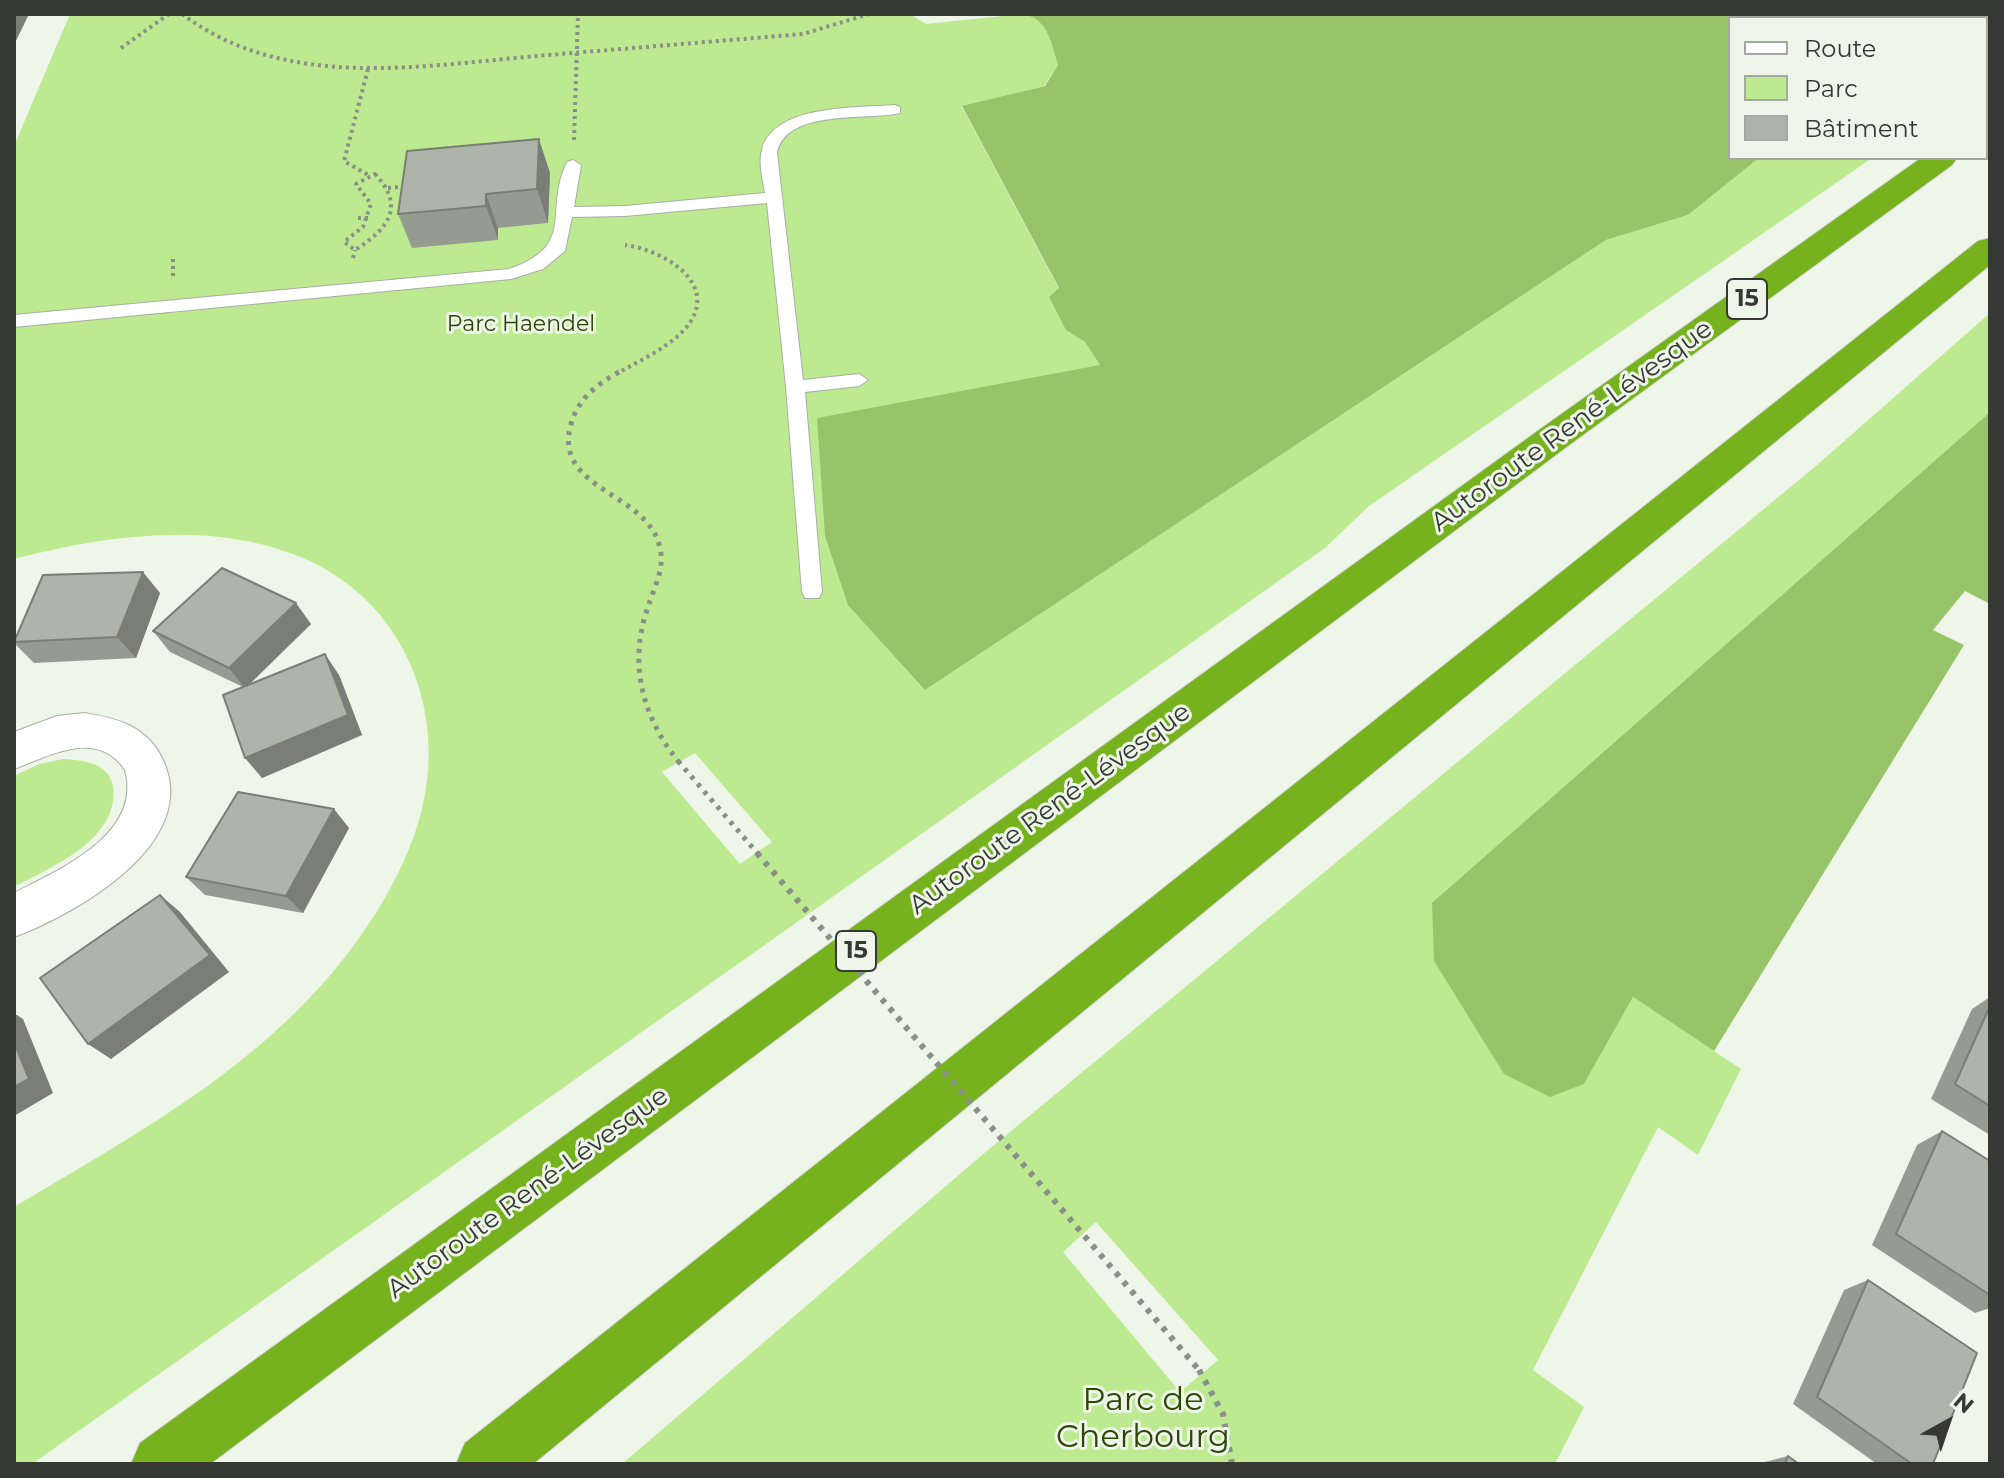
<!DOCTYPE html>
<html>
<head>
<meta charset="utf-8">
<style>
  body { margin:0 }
  #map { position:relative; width:2004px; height:1478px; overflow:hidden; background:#eef5e9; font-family:Montserrat,sans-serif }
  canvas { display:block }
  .frame { position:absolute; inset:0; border:16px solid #363834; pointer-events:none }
  .legend { position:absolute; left:1728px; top:16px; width:260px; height:144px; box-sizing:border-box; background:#eef5e9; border:2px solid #a4a9a1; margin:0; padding:10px 14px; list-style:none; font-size:24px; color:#363834 }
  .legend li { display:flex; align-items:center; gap:16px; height:40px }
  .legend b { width:40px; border:2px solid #a4a9a1 }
  .north { position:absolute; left:1908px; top:1382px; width:80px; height:80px; -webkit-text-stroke:6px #eef5e9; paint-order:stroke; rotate:40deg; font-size:22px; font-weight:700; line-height:32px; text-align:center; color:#363834 }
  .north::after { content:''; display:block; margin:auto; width:28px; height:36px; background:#363834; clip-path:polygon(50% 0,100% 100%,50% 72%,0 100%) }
</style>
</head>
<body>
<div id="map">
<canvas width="2004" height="1478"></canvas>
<div class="frame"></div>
<ul class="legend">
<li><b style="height:10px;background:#fff"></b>Route</li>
<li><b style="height:22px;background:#bdea90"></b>Parc</li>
<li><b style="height:22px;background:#aeb4a9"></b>Bâtiment</li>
</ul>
<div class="north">N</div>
</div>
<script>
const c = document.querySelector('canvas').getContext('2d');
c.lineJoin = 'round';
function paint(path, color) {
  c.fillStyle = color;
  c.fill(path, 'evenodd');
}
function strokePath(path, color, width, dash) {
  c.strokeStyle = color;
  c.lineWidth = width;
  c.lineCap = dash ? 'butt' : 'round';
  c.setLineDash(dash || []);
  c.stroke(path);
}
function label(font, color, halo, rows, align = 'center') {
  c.font = font + ' Montserrat,sans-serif';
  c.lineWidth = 6;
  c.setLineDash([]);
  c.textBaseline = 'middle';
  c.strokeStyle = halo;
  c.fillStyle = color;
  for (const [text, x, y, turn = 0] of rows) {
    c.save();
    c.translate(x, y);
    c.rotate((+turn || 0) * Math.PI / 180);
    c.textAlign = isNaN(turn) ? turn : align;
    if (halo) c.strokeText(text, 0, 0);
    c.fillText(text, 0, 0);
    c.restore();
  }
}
paint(new Path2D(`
  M70 14H910L926 24 1022 14C1048 18 1051 43 1058 65L1044 86 962 107 1059 289 1066 329 1085 342 1100 365 925 690 1606 240 1688 215 1759 158H1872L1369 506 1325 548 32 1464H14V1207C142 1131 275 1059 362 934 388 897 411 853 422 809 448 702 398 593 293 554 204 521 104 536 14 559V146ZM695 753 772 842 740 864 662 772Z
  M1990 313V412L1738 634 1584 1084 1633 997 1741 1069 1698 1155 1658 1127 1533 1370 1584 1407 1555 1464H622L982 1155 1817 465ZM1096 1222 1218 1360 1180 1392 1063 1252Z
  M63 759C83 760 109 763 113 786 120 840 51 867 14 887V776L39 764Z`), '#bdea90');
paint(new Path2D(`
  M1022 14H1945L1938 18H1730V158H1759L1688 215 1606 240 925 690 848 605 825 536 817 418 1100 365 1085 342 1066 330 1049 297 1059 288 962 106 1045 86 1058 65C1051 43 1048 18 1022 14Z
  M1990 412V604L1965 591 1933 630 1964 645 1714 1051 1633 997 1584 1084 1550 1097 1504 1074 1434 961 1432 903Z`), '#98c469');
const lane = new Path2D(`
  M895 105 900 107V113C867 121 786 108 777 153L803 380 859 374 868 380 859 386 805 392 822 592 819 598H805L802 592 786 387 767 203 625 216 572 217 565 251 543 269 511 279 14 327V315L509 269C578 245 543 212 567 162L573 160 581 165 574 207 625 206 765 193C763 179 758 163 762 150 773 104 858 108 895 105Z`);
const street = new Path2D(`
  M84 713C118 718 148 727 163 760 202 843 76 914 14 937V893C59 870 143 834 125 770 97 728 50 756 14 769V732L57 716Z`);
const highway = new Path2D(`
  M1990 114V134L1986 135V115Z
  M1921 158H1957L1952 165 1565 448 210 1464H131L140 1443 1539 430Z
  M1990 238V265L533 1464H456L465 1443 1978 241Z`);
strokePath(lane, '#a8aea3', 2);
strokePath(street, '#a8aea3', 2);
strokePath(highway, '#d3d3d2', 2);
strokePath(new Path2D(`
  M182 14C287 93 426 65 548 55 633 48 718 41 803 34L869 14
  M121 48 169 14
  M368 69 344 161 370 176
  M574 140 578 14
  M375 174C406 207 388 229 355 250L344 242 363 227 371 204 356 184Z
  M388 188 407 186
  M358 218H370
  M353 258 355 250
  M173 259V276
  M616 374C639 361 666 349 684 330 724 286 665 250 625 245`), '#8a8f87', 4, [3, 4]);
strokePath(new Path2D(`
  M619 372C597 384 578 399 571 424 552 491 648 491 660 548 665 568 654 588 648 607 628 663 642 716 678 761`), '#8a8f87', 5, [4, 6]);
strokePath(new Path2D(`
  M1199 1370 1223 1414 1232 1464`), '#8a8f87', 6, [5, 7]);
paint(lane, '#fff');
paint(street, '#fff');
paint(highway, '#76b21e');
strokePath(new Path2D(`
  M678 761 759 855`), '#8a8f87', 5, [4, 6]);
strokePath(new Path2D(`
  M757 853 1199 1370`), '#8a8f87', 6, [5, 7]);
paint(new Path2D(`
  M550 173 548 223 498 228V240L412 248 398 214Z
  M160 593 136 658 34 663 14 643V640Z
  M311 624 249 685 339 675 362 735 262 778 243 687 170 652 153 631Z
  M349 828 303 913 205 895 186 877Z
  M1990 997V1135L1931 1099 1972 1009Z
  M1942 1131 1990 1161V1308L1975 1313 1872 1245 1917 1145Z
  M1868 1280 1933 1464H1877L1793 1404 1844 1290Z
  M1788 1456 1799 1464H1764L1765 1462Z`), '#969b91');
paint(new Path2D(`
  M14 14H29L14 45Z
  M539 139 550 173 548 223 537 189Z
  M486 194 498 228V240L486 206Z
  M143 572 160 593 136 658 117 637Z
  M296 603 311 624 245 688 229 668Z
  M325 654 339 675 362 735 262 778 245 758Z
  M334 809 349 828 303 913 286 896Z
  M160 895 180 912 229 972 111 1059 88 1044Z
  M14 1013 23 1019 53 1093 14 1116Z`), '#7a7e76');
const building = new Path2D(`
  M539 139 537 189 486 194V206L398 214 407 151Z
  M222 568 296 603 229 668 153 631Z
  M143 572 117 637 14 642 43 575Z
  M325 654 348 715 245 758 223 695Z
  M238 792 334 809 286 896 186 877Z
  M160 895 210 955 88 1044 40 978Z
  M1990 1006V1106L1955 1084Z
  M14 1042 29 1079 14 1087Z
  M1942 1131 1990 1161V1295L1896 1234Z
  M1868 1280 1977 1353 1933 1464H1912L1817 1397Z
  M1788 1456 1799 1464H1785Z`);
paint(building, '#aeb4a9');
strokePath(building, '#7a7e76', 2);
label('22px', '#2c4703', '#eef5e9', [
  ["Parc Haendel",521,325]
]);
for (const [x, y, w] of [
  [1747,299,40],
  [856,951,40]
]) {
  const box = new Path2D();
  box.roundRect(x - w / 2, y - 20, w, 40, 6);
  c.fillStyle = '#eef5e9';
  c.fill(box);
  strokePath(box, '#363834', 2);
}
label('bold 24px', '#363834', null, [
  ["15",1747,299],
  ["15",856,951]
]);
label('26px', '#363834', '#eef5e9', [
  ["Autoroute René-Lévesque",1572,426,-36],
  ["Autoroute René-Lévesque",1050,809,-36],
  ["Autoroute René-Lévesque",528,1193,-36]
]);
label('32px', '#2c4703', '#eef5e9', [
  ["Parc de",1143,1401],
  ["Cherbourg",1143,1438]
]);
</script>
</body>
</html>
